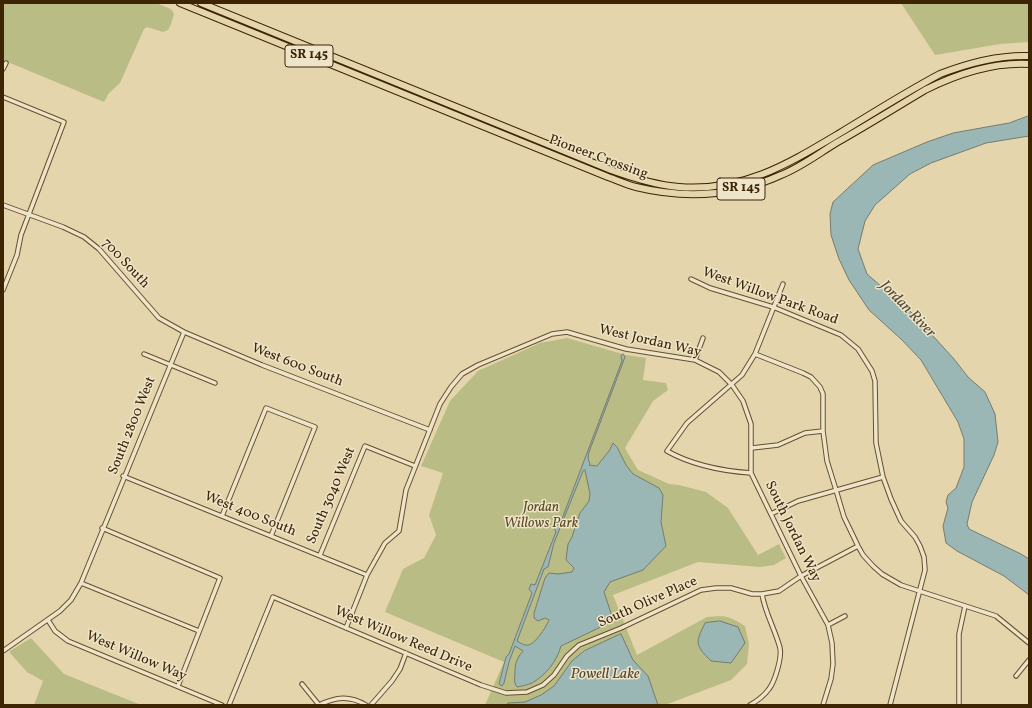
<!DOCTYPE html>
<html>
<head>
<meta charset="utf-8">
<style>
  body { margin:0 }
  #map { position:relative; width:1032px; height:708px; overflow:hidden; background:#e4d5ac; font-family:Vollkorn,serif }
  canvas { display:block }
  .frame { position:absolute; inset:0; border:4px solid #3d2403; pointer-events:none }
</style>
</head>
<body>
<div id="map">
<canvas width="1032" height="708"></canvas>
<div class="frame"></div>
</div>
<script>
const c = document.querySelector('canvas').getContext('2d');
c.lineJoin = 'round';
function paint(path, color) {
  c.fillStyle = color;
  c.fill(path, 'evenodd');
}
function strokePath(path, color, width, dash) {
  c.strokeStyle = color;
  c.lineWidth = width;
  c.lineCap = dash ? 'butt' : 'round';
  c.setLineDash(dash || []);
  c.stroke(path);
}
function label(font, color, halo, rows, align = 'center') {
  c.font = font + ' Vollkorn,serif';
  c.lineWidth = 3;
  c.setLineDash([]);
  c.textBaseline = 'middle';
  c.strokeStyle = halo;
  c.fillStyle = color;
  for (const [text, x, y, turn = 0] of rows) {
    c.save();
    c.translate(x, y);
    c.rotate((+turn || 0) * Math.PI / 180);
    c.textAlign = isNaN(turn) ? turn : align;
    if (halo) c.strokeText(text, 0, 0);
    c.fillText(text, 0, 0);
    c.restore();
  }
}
paint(new Path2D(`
  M3 3H156L171 9 174 14 171 24 168 30 163 32 147 27 144 29 120 83 109 93 104 102 3 60Z
  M901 3H1029V42L1000 44 935 55Z
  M567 338 626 355 646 358 643 380 666 383 668 390 653 401 625 448 638 470 669 484 679 485 706 492 728 508 758 555 779 544 786 558 774 565 760 567 698 562 613 595 637 655 707 617C727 615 729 616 745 626L749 644 747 664 731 680 665 705H485L504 662 385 612 403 569 424 558 436 535 429 515 443 473 421 466 450 401 478 371 540 343Z
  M31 638 64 674 141 705H34L43 681 27 672 10 653V651Z`), '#babc85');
const water = new Path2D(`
  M1029 116V136L986 143 931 163 910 174 875 205 865 221 858 249 867 274 913 314 954 359 968 377 985 392 995 414 998 442 994 455 972 502 967 524 969 529 1021 554 1029 559V595L1004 576 957 551 946 543 943 526 948 508 946 502 948 495 956 488 964 467V439L958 422 921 360 902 340 869 310 849 280 839 259 831 235 830 214 833 202 873 165 927 142 953 133 1009 123Z
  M623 354 625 357 589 452 588 458 590 464 589 465 597 466 609 451 613 443 617 447 626 465 633 474 659 488 663 495 661 522 666 546 643 570 610 582 604 592 611 613 612 620 607 624 561 646C557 661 546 675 532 683 528 685 522 686 517 687 513 681 515 678 515 672 515 663 517 658 523 651L515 646 509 662 504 683 502 686 499 684 506 657 509 654 532 593 529 589 531 584 535 585 556 532 554 528 555 526 560 524 622 361 621 356ZM585 470 590 494 589 501 580 513 576 524 572 537 568 544 566 560 574 568 572 572 558 574 549 573 545 578 534 613V618L538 621 545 618 549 620C546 627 534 647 526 645 523 645 519 642 517 641L544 569 548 567 554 543 583 471Z
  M720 621 738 627 745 643 731 663 711 661C695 645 695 643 705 623Z
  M621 634 633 660 648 676 658 705H507L508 703 525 702 541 695 554 686 572 661 584 651Z`);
paint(water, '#9ab6b5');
strokePath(water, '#757c6e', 1);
const minor = new Path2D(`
  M3 69 6 63
  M3 97 64 122 21 235 17 255 3 290
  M3 205 63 227 84 237 99 249 159 318 184 332 262 365 430 430
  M691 279 710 288 773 307 841 335 858 349 872 371 875 381 876 443 883 477 891 499 901 521 915 537 920 546 924 557 925 570 890 705
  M144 354 215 383
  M755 354 803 373 811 377 820 387 823 394V431L827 461 836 490 844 517 858 546 863 555 873 566 882 574 901 585 996 616 1029 643
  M695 360 703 338
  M752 448 778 445 805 433 823 431
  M751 473C722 471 692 465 667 451L687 423 742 375 755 354 783 284
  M123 476 367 575
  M771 514 798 501 883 477
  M222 516 266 408 315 427 271 536
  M102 528 220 578 178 686
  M320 555 365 446 415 466
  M81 583 199 631
  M48 620 55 631 68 641 222 705
  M828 625 845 616
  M346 628 367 575 385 543 399 531 406 490 440 404 451 387 462 374 478 365 552 334 567 332 626 349 695 360 719 372 732 385 743 401 751 424V473L801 576 828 625 832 643 833 664 831 679 823 705
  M3 651 60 611 71 600 81 583 184 332
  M1016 676 1029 660
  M302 684 319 705
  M229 705 273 597 481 685 506 693 527 692 543 685 554 675 567 656 579 645 621 628 701 590 716 588H731L752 594H762L779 591 801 576 858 546
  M319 705C336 697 349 695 366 705
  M371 705 392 681 400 669 406 653
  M750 705C757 701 764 696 769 689 775 681 782 658 780 648 775 629 765 613 762 594
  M959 705V634L965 606`);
const trunk = new Path2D(`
  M180 3 608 177C617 180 627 185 636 187 685 199 735 196 781 175 801 167 818 154 836 143 866 126 895 108 925 90 957 74 993 62 1029 64
  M201 3 611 170C633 178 655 185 679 187 743 192 788 164 840 133 873 113 906 92 940 74 968 63 999 55 1029 56`);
strokePath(minor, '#67502d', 5.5);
strokePath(trunk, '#3d2403', 8);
strokePath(minor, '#ede4c9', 3.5);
strokePath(trunk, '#e4d5ac', 6);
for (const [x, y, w] of [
  [309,56,48],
  [741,189,48]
]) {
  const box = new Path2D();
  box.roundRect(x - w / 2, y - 11, w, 22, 3);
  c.fillStyle = '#ede4c9';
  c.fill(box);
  strokePath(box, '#3d2403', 1);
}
label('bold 13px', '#3d2403', null, [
  ["SR 145",309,56],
  ["SR 145",741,189]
]);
label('14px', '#3d2403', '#ede4c9', [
  ["Pioneer Crossing",598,158,20],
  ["700 South",125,264,47],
  ["West Willow Park Road",770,297,20],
  ["West Jordan Way",650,342,13],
  ["West 600 South",297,366,21],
  ["South 2800 West",133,426,-68],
  ["South 3040 West",332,496,-67],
  ["West 400 South",250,515,22],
  ["South Jordan Way",792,532,64],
  ["South Olive Place",648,603,-24],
  ["West Willow Reed Drive",403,640,23],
  ["West Willow Way",136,657,23]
]);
label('italic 14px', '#5c4a24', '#ede4c9', [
  ["Jordan",541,508],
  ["Willows Park",541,524]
]);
label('italic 15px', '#544830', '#ede4c9', [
  ["Jordan River",907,310,46],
  ["Powell Lake",605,675]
]);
</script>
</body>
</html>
